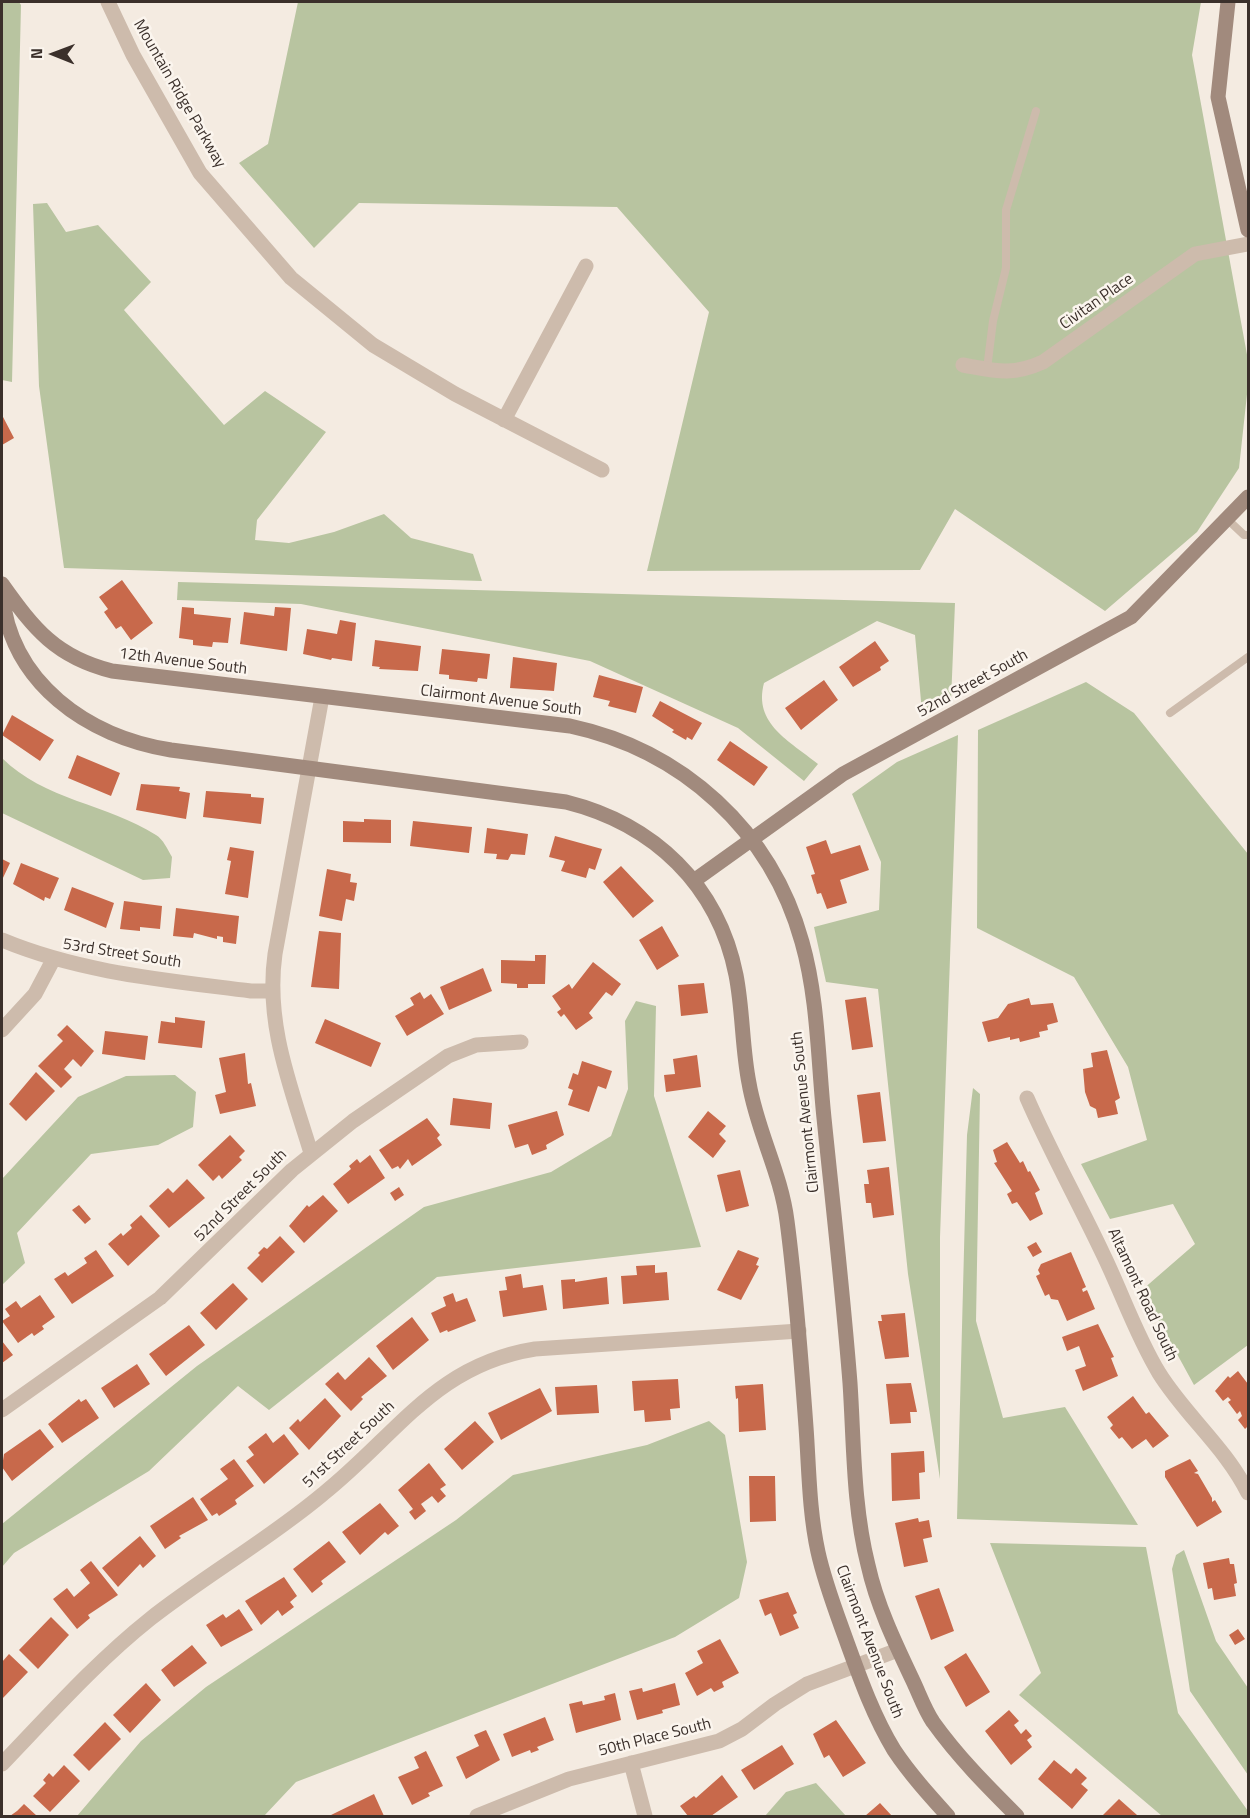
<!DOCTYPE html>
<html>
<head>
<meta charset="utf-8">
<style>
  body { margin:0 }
  #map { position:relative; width:1250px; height:1818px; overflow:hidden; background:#f4ebe1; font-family:"Titillium Web",sans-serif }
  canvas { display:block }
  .frame { position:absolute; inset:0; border:3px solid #3b302b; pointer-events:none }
  .north { position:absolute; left:24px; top:24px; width:60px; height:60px; -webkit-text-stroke:4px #fbf5ee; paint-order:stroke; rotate:271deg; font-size:16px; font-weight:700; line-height:24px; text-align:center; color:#3b302b }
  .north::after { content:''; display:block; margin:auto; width:21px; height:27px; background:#3b302b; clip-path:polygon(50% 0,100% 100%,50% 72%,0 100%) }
</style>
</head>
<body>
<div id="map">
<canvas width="1250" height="1818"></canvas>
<div class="frame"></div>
<div class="north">N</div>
</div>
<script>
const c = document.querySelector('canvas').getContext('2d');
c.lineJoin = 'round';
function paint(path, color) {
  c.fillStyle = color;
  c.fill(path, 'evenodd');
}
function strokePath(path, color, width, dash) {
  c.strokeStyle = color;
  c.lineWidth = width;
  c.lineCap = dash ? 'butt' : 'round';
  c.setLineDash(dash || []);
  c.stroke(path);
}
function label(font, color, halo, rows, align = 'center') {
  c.font = font + ' "Titillium Web",sans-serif';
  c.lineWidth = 5;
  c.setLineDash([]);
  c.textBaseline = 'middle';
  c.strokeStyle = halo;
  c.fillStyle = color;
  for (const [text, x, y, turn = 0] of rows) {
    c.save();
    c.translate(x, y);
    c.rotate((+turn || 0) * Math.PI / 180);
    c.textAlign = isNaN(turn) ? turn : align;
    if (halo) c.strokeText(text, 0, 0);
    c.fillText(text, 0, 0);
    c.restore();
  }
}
paint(new Path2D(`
  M2 2H19L21 5 12 382 2 380Z
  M298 2H1201L1192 55 1248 360V385L1239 468 1197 532 1105 611 955 509 920 570 647 571 709 312 617 207 359 203 314 248 239 163 268 144Z
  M47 203 66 232 98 225 151 282 124 310 224 425 265 391 326 432 257 520 255 540 289 543 334 532 384 514 411 538 473 554 482 581 64 568 39 386 33 204Z
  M178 582 955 603 951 701 922 712 915 635 877 621 764 683C753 724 790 741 818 764L804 781 738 728 590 661 301 604 177 600Z
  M1086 682 1134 713 1248 854V1345L1194 1385 1142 1290 1195 1244 1173 1204 1110 1219 1081 1164 1147 1140 1128 1067 1074 977 977 928 978 730Z
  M958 735 940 1237V1479L908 1274 878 989 826 982 814 927 879 910 881 862 852 794 897 762Z
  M2 758C44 800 107 804 156 835 163 839 168 850 172 857L170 878 143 880 2 813Z
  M636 1001 656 1006 654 1096 701 1247 437 1277 269 1410 238 1386 149 1471 14 1553 2 1567V1524L197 1366 424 1207 551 1172 611 1136 628 1089 625 1021Z
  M175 1075 196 1092 193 1127 158 1145 91 1154 17 1233 25 1263 2 1285V1179L78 1097 126 1076Z
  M973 1088 980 1094 976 1321 1003 1418 1065 1407 1138 1525 957 1519 967 1135Z
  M709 1421 725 1435 747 1562 739 1598 675 1637 296 1782 264 1816H77L141 1741 206 1687 456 1520 513 1475 647 1445Z
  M990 1543 1146 1547 1178 1713 1248 1811V1816H1162L1019 1695 1041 1673Z
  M1184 1550 1216 1641 1248 1688V1775L1190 1691 1172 1569 1176 1555Z
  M816 1783 846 1816H765L786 1792Z`), '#b8c4a0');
paint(new Path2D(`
  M2 415 14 438 2 445Z
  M122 580 153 623 131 640 121 626 116 629 104 612 108 609 99 597Z
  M182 607 194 608V614L231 618 228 643 213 642 212 647 193 645V640L179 638Z
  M275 607 291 608 287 651 240 644 244 612 274 616Z
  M340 620 356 623 352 661 332 658 331 660 303 654 307 629 337 634Z
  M375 640 421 646 418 671 379 669 380 667 372 666Z
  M875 641 889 661 880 667 881 670 853 687 839 667Z
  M442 649 490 654 487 679 478 678 477 682 449 679V675L439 674Z
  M513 657 557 663 554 691 510 688Z
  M599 675 643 687 636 713 608 706 610 701 593 697Z
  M824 680 838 700 801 730 785 708Z
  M660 701 702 723 692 740 687 737 686 740 672 732 674 730 652 716Z
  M12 715 54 740 40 761 2 735Z
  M730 741 768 767 754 786 717 760Z
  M77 755 120 773 111 796 68 778Z
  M141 784 180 787 179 791 190 793 186 819 136 810Z
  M206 791 251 794V797L264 798 261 824 203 817Z
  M364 819 391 820V843L343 842V821L364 822Z
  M413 821 472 827 469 853 410 846Z
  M487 828 528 834 525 855 511 854 508 860 496 859 497 854 484 853Z
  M555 836 602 849 595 870 589 868 586 878 561 871 565 861 549 857Z
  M826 840 831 854 860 845 869 870 840 880 847 903 827 909 821 893 817 894 811 875 815 874 806 847Z
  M230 847 254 851 248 898 225 894 231 861 227 860Z
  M2 859 10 863 2 880Z
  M21 863 59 878 50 899 45 897 44 901 13 884Z
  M621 866 654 901 633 918 603 882Z
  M327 869 351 874 350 882 357 883 354 901 346 899 342 921 319 916Z
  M72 887 114 903 106 928 64 910Z
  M124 901 162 906 160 929 140 927V931L120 929Z
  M176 908 239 916 236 944 223 942V937L217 936V939L194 933 193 938 173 936Z
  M662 926 679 956 657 970 639 940Z
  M319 931 341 933 339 989 311 987Z
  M535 955H546L545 984H528V988H517V984L501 983V960L535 961Z
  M593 962 621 984 612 996 606 992 589 1013 593 1018 576 1030 564 1014 561 1017 557 1012 561 1009 552 996 569 984 572 989Z
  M483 968 492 991 449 1010 440 987Z
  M704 983 708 1013 681 1016 678 985Z
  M420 992 424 999 431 994 444 1014 407 1036 395 1016 414 1005 410 998Z
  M866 997 873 1047 852 1050 845 1000Z
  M1029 998 1031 1005 1053 1003 1058 1022 1047 1025 1048 1030 1039 1032 1040 1037 1020 1042 1019 1038 1010 1040V1037L988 1042 982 1022 998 1018 1008 1004Z
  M175 1017 205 1021 202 1048 158 1043 161 1021 175 1023Z
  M325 1019 381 1043 371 1067 315 1043Z
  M67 1025 94 1051 81 1067 73 1059 64 1069 72 1077 61 1088 38 1066 63 1041 57 1035Z
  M105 1031 148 1036 145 1060 102 1054Z
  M1107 1050 1120 1098 1115 1101 1118 1114 1098 1118 1096 1109 1090 1106 1085 1092 1083 1069 1093 1067 1091 1053Z
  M245 1053 248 1084 251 1083 256 1106 220 1114 215 1095 226 1092 219 1058Z
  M697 1055 701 1087 666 1092 664 1075 675 1074 673 1059Z
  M582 1061 612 1071 606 1089 598 1086 589 1112 568 1105 573 1090 568 1088 573 1073 578 1075Z
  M36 1072 55 1091 26 1121 9 1104Z
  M880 1092 886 1141 863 1143 857 1095Z
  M453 1098 492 1103 490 1129 450 1125Z
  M557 1111 564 1135 546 1145 547 1149 532 1155 528 1144 515 1148 508 1125Z
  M708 1111 726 1126 719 1134 726 1141 713 1158 688 1137Z
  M427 1118 440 1135 437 1138 442 1145 412 1166 408 1159 400 1169 398 1166 392 1169 379 1150Z
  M230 1135 245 1151 239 1157 242 1160 222 1179 219 1175 213 1181 198 1165Z
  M1007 1142 1020 1163 1023 1161 1028 1172 1030 1171 1040 1190 1035 1193 1043 1214 1030 1221 1017 1202 1012 1204 1007 1194 1012 1191 994 1163 997 1162 993 1150Z
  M370 1155 385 1178 348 1204 333 1184 351 1169 349 1166 357 1159 360 1163Z
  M889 1167 894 1215 873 1218 871 1203H866L864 1184H869L867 1170Z
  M740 1170 749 1206 726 1212 717 1175Z
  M187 1179 205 1198 169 1228 149 1206 168 1188 173 1193Z
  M399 1187 404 1195 395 1201 390 1193Z
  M323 1195 338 1211 304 1243 289 1226 307 1205 309 1207Z
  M79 1205 91 1219 85 1224 72 1210Z
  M141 1215 160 1236 128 1266 108 1244 121 1233 123 1236 132 1228 130 1225Z
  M280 1236 295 1252 262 1283 247 1268 260 1255 258 1253 264 1247 267 1249Z
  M1036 1242 1042 1252 1033 1257 1027 1247Z
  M96 1250 114 1276 72 1304 54 1279 65 1272 68 1276 87 1263 84 1258Z
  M738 1250 759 1258 756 1265 759 1266 741 1300 717 1290Z
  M1071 1252 1086 1287 1082 1289 1083 1292 1087 1290 1095 1309 1067 1321 1058 1300 1051 1299 1049 1294 1045 1296 1036 1276 1040 1274 1038 1270 1041 1264Z
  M655 1265V1273L667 1272 669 1300 623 1304 621 1276 637 1275 636 1266Z
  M521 1274 523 1288 543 1285 547 1310 503 1317 499 1291 507 1290 505 1277Z
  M607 1277 609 1304 563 1309 561 1280 575 1279V1282Z
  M233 1283 248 1299 216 1330 200 1313Z
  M453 1293 456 1302 467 1298 476 1321 448 1332 447 1330 440 1333 431 1313 446 1306 443 1297Z
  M40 1295 55 1317 42 1326 44 1329 34 1336 32 1333 18 1343 2 1321 10 1316 5 1309 16 1301 21 1308Z
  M905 1313 909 1357 885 1359 878 1321H882L881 1315Z
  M412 1317 429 1340 393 1370 376 1346Z
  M1098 1324 1114 1357 1111 1358 1118 1376 1083 1391 1075 1370 1086 1366 1079 1346 1067 1351 1062 1337Z
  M189 1325 205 1345 166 1376 149 1354Z
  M2 1341 13 1355 2 1363Z
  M369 1357 387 1376 361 1397 363 1399 351 1411 325 1384 338 1372 345 1380Z
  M137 1364 150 1384 114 1408 101 1388Z
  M1238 1371 1248 1384V1426L1245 1429 1238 1420 1242 1416 1240 1411 1237 1414 1228 1402 1231 1400 1228 1397 1223 1401 1215 1391 1228 1376 1230 1378Z
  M678 1379 680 1408 670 1409 671 1420 645 1422 644 1410 634 1411 632 1381Z
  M911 1383 917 1412H910L911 1423 890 1424 886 1384Z
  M763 1384 766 1430 739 1432 738 1398 736 1399 735 1386Z
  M597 1385 599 1413 557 1415 555 1387Z
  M540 1388 552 1411 501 1440 488 1413Z
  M1133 1396 1146 1414 1149 1412 1169 1436 1153 1448 1146 1439 1132 1449 1122 1437 1119 1439 1110 1428 1113 1425 1107 1417Z
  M325 1398 341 1416 309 1450 289 1428 298 1419 300 1422Z
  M79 1399 81 1402 86 1399 99 1418 62 1443 48 1424Z
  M475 1421 494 1442 462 1470 444 1449Z
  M40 1429 54 1447 12 1481 2 1467 4 1454Z
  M266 1433 273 1443 284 1434 299 1454 264 1484 246 1461 254 1455 248 1447Z
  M924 1451 925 1472 919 1473 920 1499 892 1501 891 1453Z
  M234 1459 254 1486 235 1500 237 1504 219 1516 217 1513 212 1516 200 1499 228 1479 220 1469Z
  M1190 1459 1198 1471 1194 1473 1198 1474 1212 1498V1502L1215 1500 1222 1512 1197 1527 1165 1477V1471Z
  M429 1463 446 1485 440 1489 446 1496 438 1503 432 1496 421 1504 426 1511 415 1520 409 1512 413 1509 398 1490Z
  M749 1476H775L776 1521 750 1522Z
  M193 1497 208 1520 179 1536 181 1538 165 1549 150 1526Z
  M380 1503 399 1526 388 1535 385 1532 360 1555 342 1532Z
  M918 1518 919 1522 929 1520 932 1537 923 1539 928 1562 904 1567 895 1523Z
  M140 1536 156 1556 143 1568 140 1564 118 1587 102 1568Z
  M329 1541 346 1562 321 1581 323 1584 312 1593 293 1569Z
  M1229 1558 1230 1564H1234L1237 1583 1234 1584 1236 1596 1214 1600 1212 1588 1208 1589 1203 1563Z
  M91 1561 118 1595 88 1615 90 1618 77 1629 53 1599 67 1588 74 1597 90 1583 80 1570Z
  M284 1577 297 1596 290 1602 294 1607 282 1616 278 1610 261 1625 245 1601Z
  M939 1588 954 1631 931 1640 915 1596Z
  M788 1592 797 1613 793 1615 799 1628 780 1636 771 1613 765 1616 759 1600Z
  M239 1609 253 1630 221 1647 206 1625 223 1614 226 1618Z
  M51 1617 69 1635 38 1669 19 1650Z
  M1238 1629 1245 1639 1235 1645 1229 1635Z
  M720 1639 739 1673 722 1682 724 1687 714 1692 711 1688 697 1696 685 1673 703 1663 697 1651Z
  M192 1645 207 1663 174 1687 161 1670Z
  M966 1653 990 1692 966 1707 944 1667Z
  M9 1654 28 1672 2 1699V1662Z
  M146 1683 161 1700 130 1733 113 1715Z
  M675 1683 680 1705 662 1710 663 1713 637 1720 629 1691 642 1688 643 1692Z
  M615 1693 621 1720 576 1733 569 1704 582 1701 583 1705 605 1700 604 1696Z
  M1009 1710 1019 1721 1014 1725 1021 1734 1026 1729 1032 1736 1027 1740 1032 1747 1011 1765 985 1731Z
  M545 1717 554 1740 537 1747 539 1750 531 1753 530 1750 512 1757 503 1734Z
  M836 1720 866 1763 843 1777 829 1755 824 1758 813 1734Z
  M105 1722 121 1739 89 1771 73 1755Z
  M486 1730 500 1760 466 1779 456 1757 479 1746 474 1735Z
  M782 1745 794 1764 754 1790 741 1770Z
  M426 1751 443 1786 428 1793 430 1796 412 1805 398 1777 419 1768 414 1757Z
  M1054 1760 1071 1774 1076 1768 1087 1778 1081 1784 1088 1790 1072 1809 1038 1779Z
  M64 1765 80 1781 50 1812 33 1796 46 1783 43 1780 49 1773 53 1777Z
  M722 1775 738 1797 711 1816H688L680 1806 694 1796 696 1798Z
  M374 1794 384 1816H332L331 1815Z
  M1119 1799 1137 1815 1136 1816H1102Z
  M880 1803 892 1816H865Z
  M24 1804 37 1816H10L17 1811Z`), '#c8694b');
strokePath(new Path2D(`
  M987 369 993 321 1006 268V210L1036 111
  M1227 519 1244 535H1248
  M1170 713 1248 657`), '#cdbbac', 8);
strokePath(new Path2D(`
  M108 2 133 55 200 173 291 278 373 345 455 394 602 470
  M963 365C996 371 1012 376 1043 362L1195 254 1248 244
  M504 420 586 266
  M2 940C81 973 166 980 251 991H271
  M2 1030 35 994 53 960
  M1027 1098C1050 1151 1078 1201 1103 1254 1122 1293 1136 1335 1159 1373 1185 1415 1226 1448 1248 1493
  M311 1153C291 1087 265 1024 275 954L322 697
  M2 1410 160 1298 292 1170 353 1121 448 1056 476 1045 521 1042
  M631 1763 645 1816
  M2 1764C50 1714 96 1662 150 1619 206 1575 268 1540 323 1494 397 1435 435 1365 535 1349L799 1331
  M477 1816 569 1779 719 1741 742 1729 775 1704 807 1684 898 1650`), '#cdbbac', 15);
strokePath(new Path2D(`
  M1228 2 1218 97 1248 230
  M2 584C34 629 56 657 112 671L570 726C682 750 771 830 802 942 818 998 818 1060 824 1118 833 1206 843 1294 850 1383 854 1443 853 1506 868 1565 877 1606 896 1645 914 1683 920 1696 925 1710 933 1722 958 1757 987 1786 1017 1816
  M2 593C10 683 88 737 171 750L566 802C654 824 718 885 736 975 743 1011 742 1048 749 1083 757 1131 781 1173 787 1221 796 1289 801 1358 806 1427 809 1468 809 1511 818 1552 825 1584 837 1614 848 1645 861 1681 874 1717 894 1750 910 1774 929 1795 948 1816
  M695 880 843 774 1131 617 1248 497`), '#a18a7d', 15);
label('16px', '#3b302b', '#fbf5ee', [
  ["Mountain Ridge Parkway",179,94,60],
  ["Civitan Place",1097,302,-35],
  ["12th Avenue South",183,662,7],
  ["52nd Street South",973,684,-29],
  ["Clairmont Avenue South",501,701,7],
  ["53rd Street South",122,954,9],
  ["Clairmont Avenue South",806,1112,-96],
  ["52nd Street South",241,1196,-45],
  ["Altamont Road South",1142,1295,65],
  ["51st Street South",349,1445,-43],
  ["Clairmont Avenue South",869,1642,69],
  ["50th Place South",655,1738,-14]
]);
</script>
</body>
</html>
